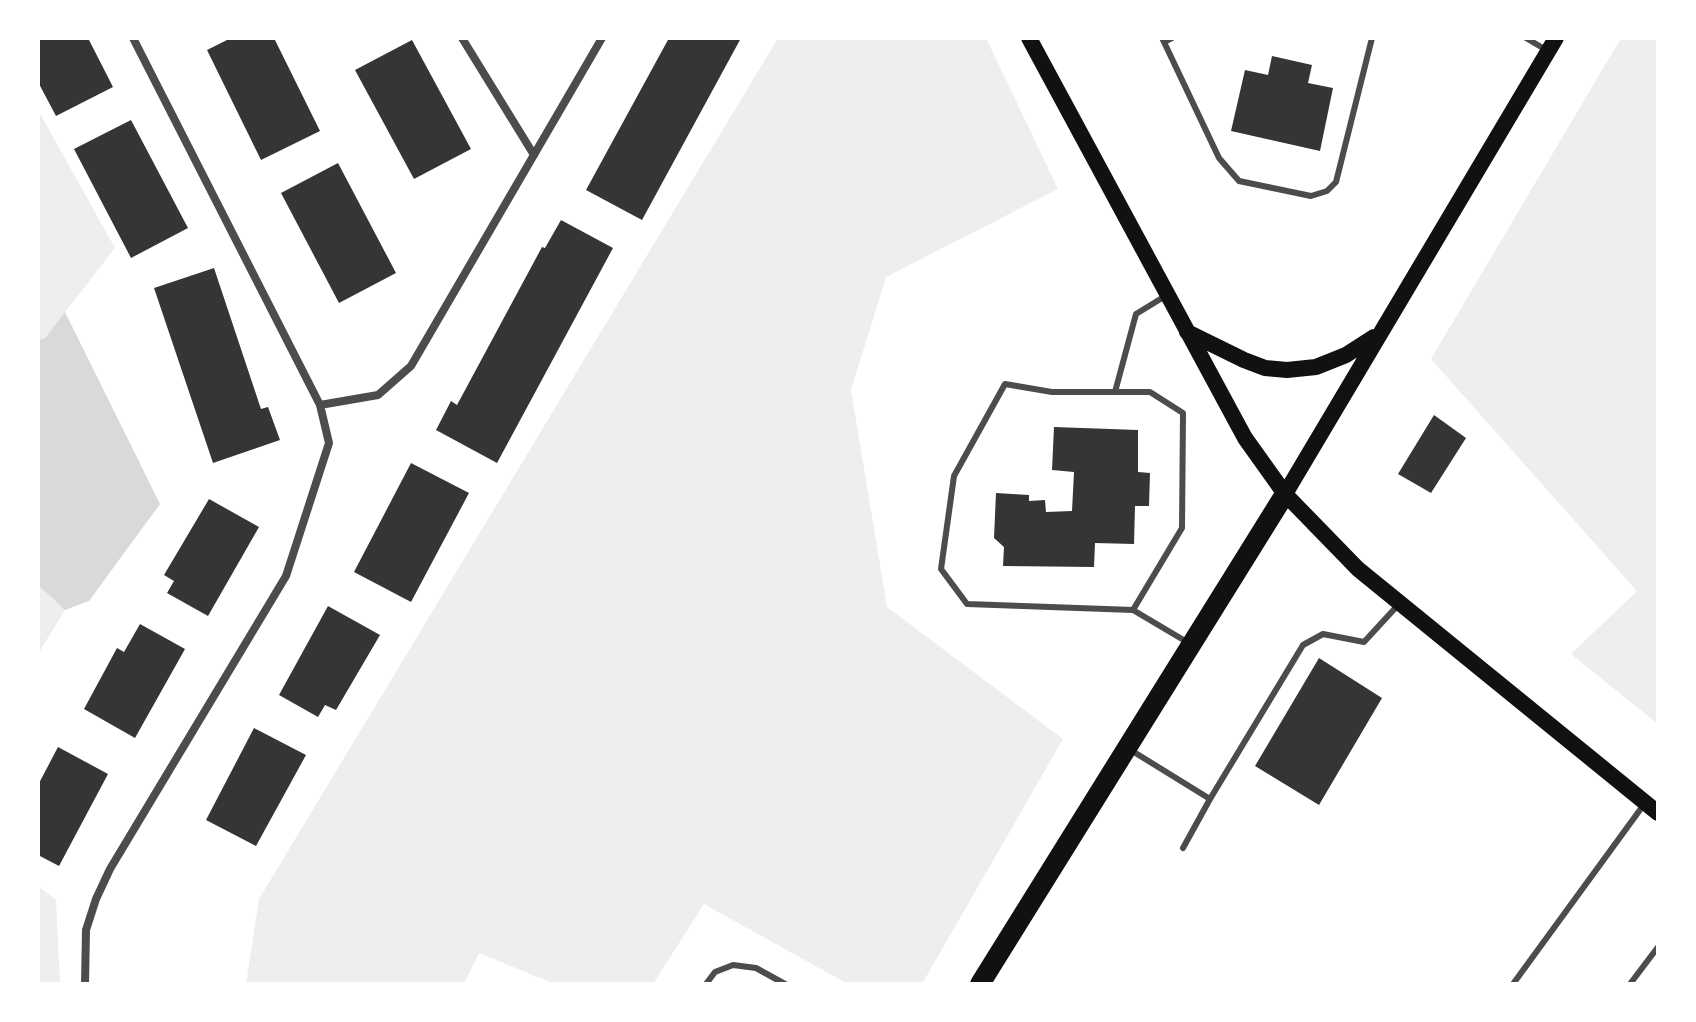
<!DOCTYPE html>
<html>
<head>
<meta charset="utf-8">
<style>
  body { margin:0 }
  #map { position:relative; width:1696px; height:1022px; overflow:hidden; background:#fff; font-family:Bitter,serif }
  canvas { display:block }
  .frame { position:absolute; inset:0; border:40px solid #fff; pointer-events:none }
</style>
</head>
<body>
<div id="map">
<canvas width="1696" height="1022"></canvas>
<div class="frame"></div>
</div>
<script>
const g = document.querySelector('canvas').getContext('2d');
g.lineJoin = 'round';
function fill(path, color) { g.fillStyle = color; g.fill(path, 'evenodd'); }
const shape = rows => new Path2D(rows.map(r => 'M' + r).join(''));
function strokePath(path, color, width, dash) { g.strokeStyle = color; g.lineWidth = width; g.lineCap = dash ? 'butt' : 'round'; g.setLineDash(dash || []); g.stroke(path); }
const green = shape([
  [778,38,986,38,1058,189,886,277,851,390,887,607,1063,739,922,984,848,984,704,904,653,984,555,984,479,953,464,984,246,984,259,899],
  [1621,38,1658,38,1658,724,1571,654,1637,591,1431,359],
  [38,110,115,248,45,338,38,340],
  [38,585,65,610,38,654],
  [38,886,56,900,60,984,38,984]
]);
const water = shape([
  [65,312,160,504,89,601,65,610,38,585,38,340,45,338]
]);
const building = shape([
  [38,38,88,38,113,87,56,116,38,82],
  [231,38,274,38,320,131,261,160,207,50],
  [669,38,741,38,642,220,586,190],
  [412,40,471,149,414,179,355,70],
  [1272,56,1312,65,1308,83,1333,88,1320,151,1231,131,1245,70,1268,75],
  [131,120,188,228,131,258,74,149],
  [338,163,396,273,339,303,281,193],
  [561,220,613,248,497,463,436,430,451,401,457,405,542,247,545,248],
  [214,268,261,409,268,407,280,440,213,463,154,288],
  [1434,415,1466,438,1431,493,1398,474],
  [1054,427,1138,430,1138,472,1150,473,1149,506,1135,506,1134,544,1095,543,1094,567,1003,566,1004,547,994,538,996,493,1029,495,1029,501,1045,500,1046,512,1072,511,1074,472,1052,470],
  [411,463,469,493,411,602,354,572],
  [209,499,259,527,208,616,167,593,174,581,164,575],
  [328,606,380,635,336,710,325,705,318,717,279,695],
  [140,624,185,649,135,738,84,709,117,648,124,652],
  [1319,658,1382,698,1319,805,1255,766],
  [254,728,306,755,256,846,206,820],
  [58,747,108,774,59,866,38,855,38,785]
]);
const service = shape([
  [1162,38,1164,42,1172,38],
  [1526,38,1548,51],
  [1164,42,1219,158,1239,181,1311,196,1327,191,1336,182,1372,38],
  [1115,392,1136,314,1167,295],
  [1133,610,1182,528,1183,413,1150,392,1052,392,1005,384,954,476,941,569,967,604,1133,610,1187,642],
  [1129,749,1210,799,1303,645,1323,634,1364,642,1399,604],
  [1183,848,1210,799],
  [706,984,715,972,733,965,756,968,785,984],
  [1513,984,1645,803],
  [1630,984,1658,947]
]);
const minor = shape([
  [462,38,534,155],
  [320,405,378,395,411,366,602,38],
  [85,984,86,930,96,899,110,869,286,576,329,443,320,405,133,38]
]);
const secondary = shape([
  [1029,38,1245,438,1285,494,1358,569,1658,813],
  [1187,332,1244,360,1265,368,1287,370,1316,367,1346,355,1374,337],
  [1285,494,1556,38]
]);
const primary = shape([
  [980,984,1285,494]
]);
fill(green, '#eee');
fill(water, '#d9d9d9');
fill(building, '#353535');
strokePath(service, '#4c4c4c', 6);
strokePath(minor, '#4c4c4c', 8);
strokePath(secondary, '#111', 16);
strokePath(primary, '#111', 20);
</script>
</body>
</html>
